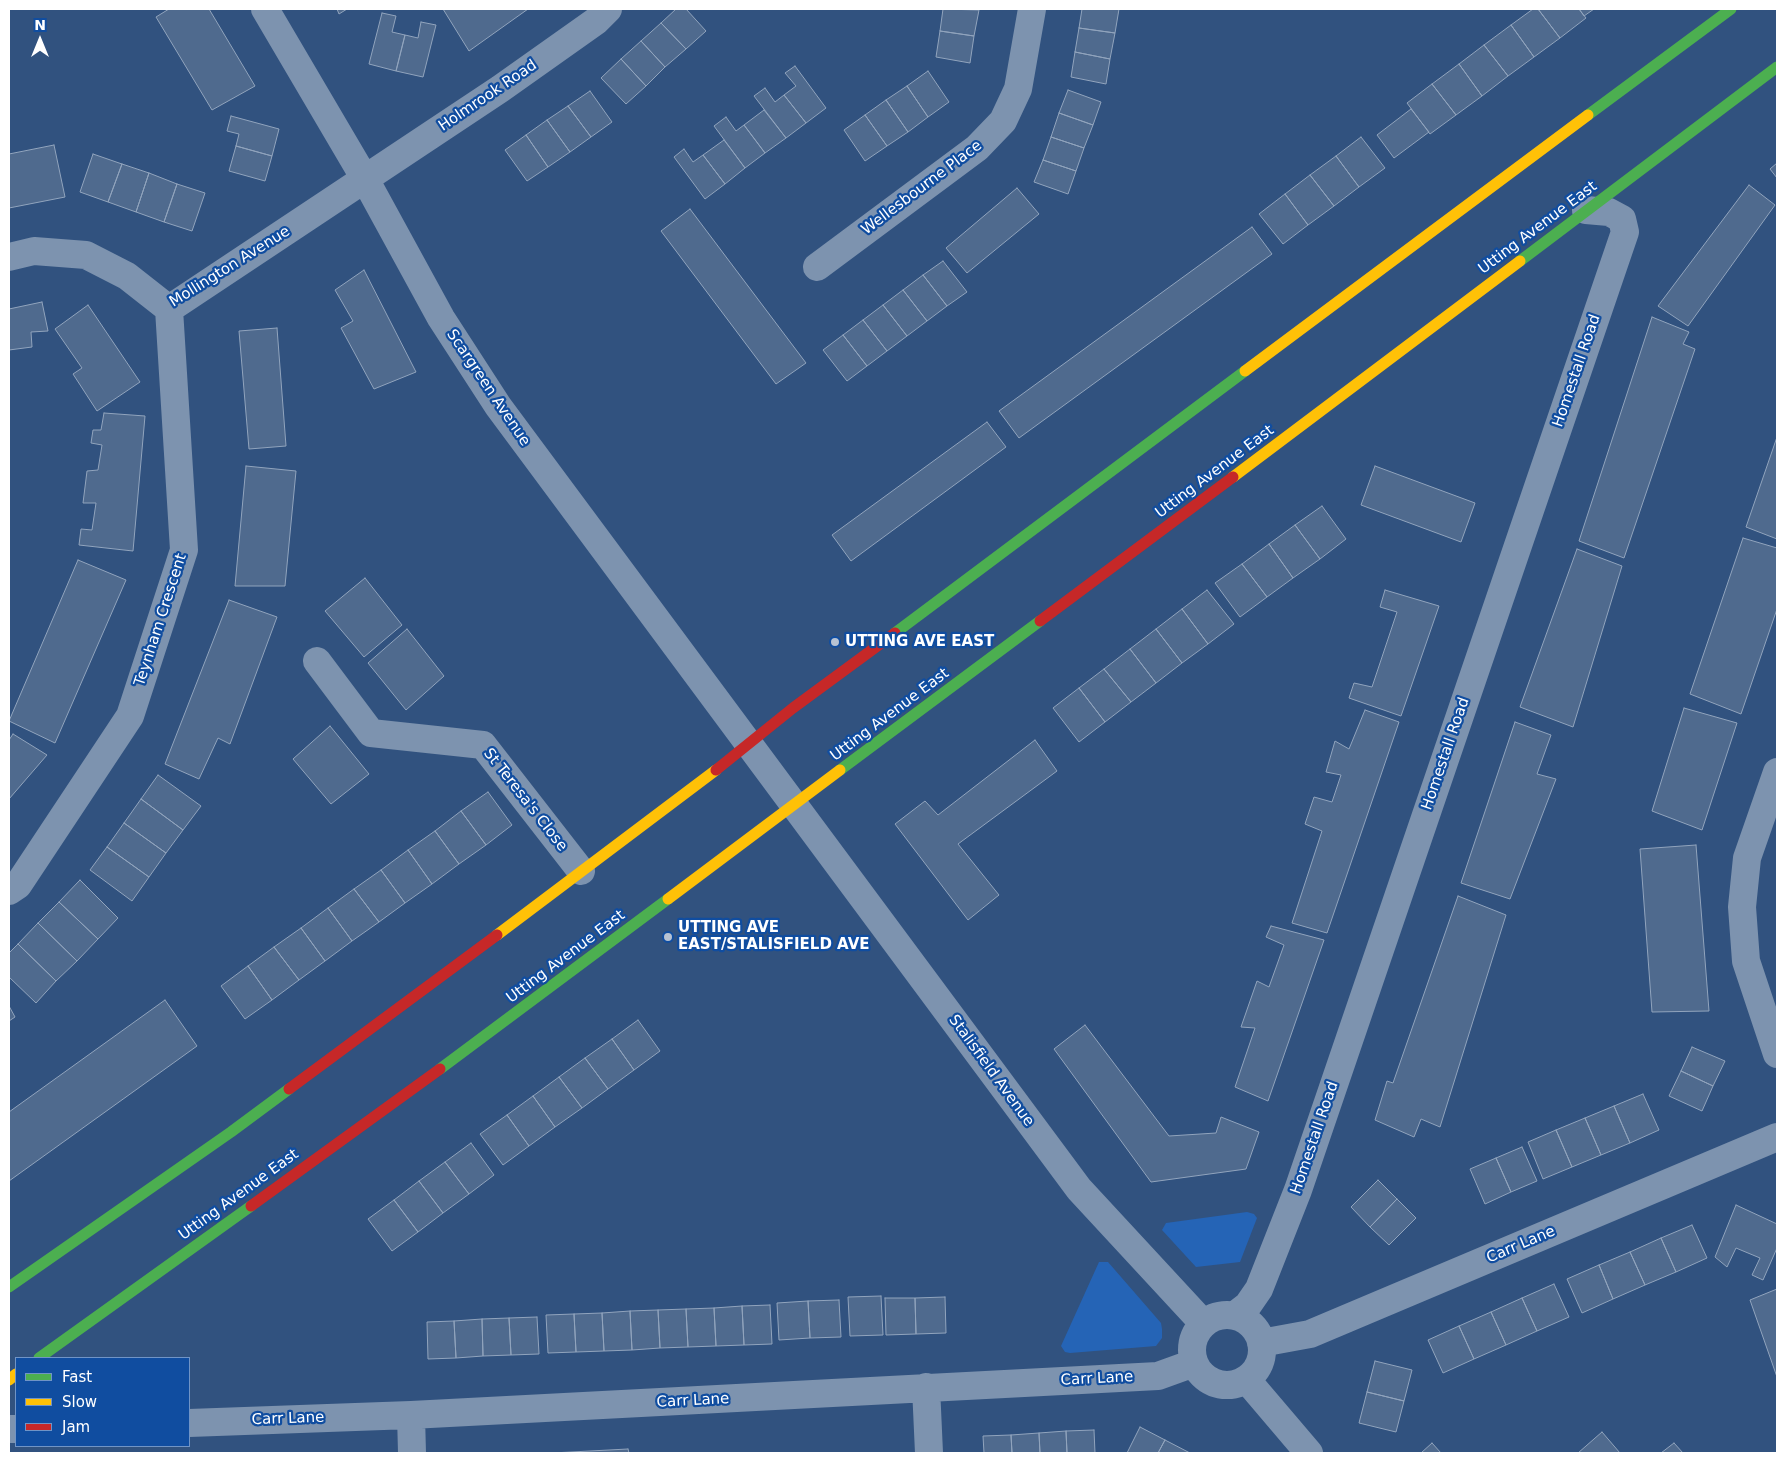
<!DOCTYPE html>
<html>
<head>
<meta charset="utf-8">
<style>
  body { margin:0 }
  #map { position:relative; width:1786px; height:1462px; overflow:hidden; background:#31527f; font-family:"DejaVu Sans",sans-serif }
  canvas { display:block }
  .frame { position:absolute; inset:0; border:10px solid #fff; pointer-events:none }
  .legend { position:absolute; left:15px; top:1357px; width:175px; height:90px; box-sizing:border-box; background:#104da0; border:1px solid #7094c6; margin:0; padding:6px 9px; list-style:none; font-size:15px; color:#fff }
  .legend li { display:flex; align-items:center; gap:10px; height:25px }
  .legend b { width:25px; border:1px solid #7094c6 }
  .north { position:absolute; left:15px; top:15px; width:50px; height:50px; -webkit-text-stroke:4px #104da0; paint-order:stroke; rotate:0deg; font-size:14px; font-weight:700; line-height:20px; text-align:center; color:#fff }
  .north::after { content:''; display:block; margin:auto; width:18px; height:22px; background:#fff; clip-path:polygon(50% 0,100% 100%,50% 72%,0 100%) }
</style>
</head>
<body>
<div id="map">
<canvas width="1786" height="1462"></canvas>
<div class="frame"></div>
<ul class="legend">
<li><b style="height:6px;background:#4caf50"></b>Fast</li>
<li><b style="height:6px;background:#ffc107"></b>Slow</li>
<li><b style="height:6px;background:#c62828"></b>Jam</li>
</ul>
<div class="north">N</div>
</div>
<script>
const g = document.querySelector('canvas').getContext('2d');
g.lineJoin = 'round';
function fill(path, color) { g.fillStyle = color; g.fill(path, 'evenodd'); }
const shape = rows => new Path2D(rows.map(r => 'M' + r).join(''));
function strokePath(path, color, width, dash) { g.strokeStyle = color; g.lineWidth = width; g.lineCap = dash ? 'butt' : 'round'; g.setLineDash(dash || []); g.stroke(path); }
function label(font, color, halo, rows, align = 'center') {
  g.font = font + ' "DejaVu Sans",sans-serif'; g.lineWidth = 4.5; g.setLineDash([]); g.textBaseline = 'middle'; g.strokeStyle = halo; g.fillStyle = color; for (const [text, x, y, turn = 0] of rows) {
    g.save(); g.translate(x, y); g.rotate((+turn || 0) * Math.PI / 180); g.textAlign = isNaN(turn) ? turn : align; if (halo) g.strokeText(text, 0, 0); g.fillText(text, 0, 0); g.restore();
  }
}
const green = shape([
  [1247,1212,1254,1214,1257,1218,1240,1262,1196,1267,1162,1230,1166,1223],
  [1099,1262,1108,1262,1161,1323,1162,1329,1162,1338,1156,1346,1070,1353,1065,1352,1061,1346]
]);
const building = shape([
  [169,9,209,9,255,86,212,110,156,17,169,9],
  [337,9,347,9,339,14,337,9],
  [443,9,528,9,469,51,443,9],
  [676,9,686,9,706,31,686,49,661,23,676,9],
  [943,9,979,10,974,36,940,31,943,9],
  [1082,9,1119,9,1115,33,1079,28,1082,9],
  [1533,9,1538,9,1560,38,1534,57,1511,25,1533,9],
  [1538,9,1579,9,1586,18,1560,38,1538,9],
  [1579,9,1594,9,1584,16,1579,9],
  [382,13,396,16,392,32,405,35,396,71,369,64,382,13],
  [421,22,436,25,423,77,396,71,405,35,418,38,421,22],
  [661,23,686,49,665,67,641,41,661,23],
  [1511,25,1534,57,1508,76,1484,45,1511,25],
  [1079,28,1115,33,1110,59,1075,52,1079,28],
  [940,31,974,36,970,63,936,57,940,31],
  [641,41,665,67,646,86,621,59,641,41],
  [1484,45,1508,76,1482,96,1459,64,1484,45],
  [1075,52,1110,59,1106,84,1071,77,1075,52],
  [621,59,646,86,626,104,601,78,621,59],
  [1459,64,1482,96,1456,115,1432,84,1459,64],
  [795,66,826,108,806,123,784,95,796,86,785,73,795,66],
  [928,71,949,102,928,117,907,86,928,71],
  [1432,84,1456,115,1430,134,1407,103,1432,84],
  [907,86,928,117,908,132,886,100,907,86],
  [765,88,775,102,784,95,806,123,786,138,754,96,765,88],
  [1068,90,1101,102,1093,125,1059,113,1068,90],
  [590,91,612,122,591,137,568,106,590,91],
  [886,100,908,132,887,146,865,115,886,100],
  [568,106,591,137,570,152,547,120,568,106],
  [1411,109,1429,132,1394,158,1377,135,1411,109],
  [764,110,786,138,765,153,744,125,764,110],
  [1059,113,1093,125,1084,148,1051,137,1059,113],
  [865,115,887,146,865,161,844,130,865,115],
  [231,116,279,129,272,156,236,146,239,134,227,131,231,116],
  [726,117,736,131,744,125,765,153,745,168,714,126,726,117],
  [547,120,570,152,548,167,526,135,547,120],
  [526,135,548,167,527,181,505,150,526,135],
  [1051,137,1084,148,1076,171,1043,160,1051,137],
  [1361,137,1385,168,1359,187,1336,156,1361,137],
  [724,140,745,168,725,184,703,155,724,140],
  [54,145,65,197,9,208,9,154,54,145],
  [236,146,272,156,265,181,229,171,236,146],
  [684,149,693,162,703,155,725,184,705,199,674,157,684,149],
  [93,154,122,164,108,202,80,192,93,154],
  [1336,156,1359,187,1334,206,1310,175,1336,156],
  [1043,160,1076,171,1068,194,1034,182,1043,160],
  [1777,163,1777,178,1770,169,1777,163],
  [122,164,149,173,136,212,108,202,122,164],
  [149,173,177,184,164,222,136,212,149,173],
  [1310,175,1334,206,1308,225,1285,194,1310,175],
  [177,184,205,193,192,231,164,222,177,184],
  [1749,185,1775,205,1688,326,1658,306,1749,185],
  [1017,188,1039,214,967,273,946,248,1017,188],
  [1285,194,1308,225,1283,244,1259,214,1285,194],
  [690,209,806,363,776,384,661,231,690,209],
  [1252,227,1272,254,1019,438,999,411,1252,227],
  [943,261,967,292,947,306,923,275,943,261],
  [364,270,416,372,374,389,341,328,353,321,335,290,364,270],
  [923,275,947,306,927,321,903,290,923,275],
  [903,290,927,321,907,336,883,305,903,290],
  [42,302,48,331,31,332,32,347,9,350,9,309,42,302],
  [88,305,140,382,97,411,73,374,82,368,55,329,88,305],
  [883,305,907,336,887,351,863,320,883,305],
  [1652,317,1689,332,1683,344,1695,349,1624,558,1579,541,1652,317],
  [863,320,887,351,867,366,843,335,863,320],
  [277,328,286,446,249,449,239,331,277,328],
  [843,335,867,366,847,381,823,350,843,335],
  [104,413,145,416,133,551,79,545,81,529,92,530,96,503,83,503,87,471,98,470,102,445,91,443,93,430,101,430,104,413],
  [987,422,1006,447,851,561,832,535,987,422],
  [1777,437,1777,539,1746,527,1777,437],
  [246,466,296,471,285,586,235,586,246,466],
  [1375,466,1475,503,1461,542,1361,505,1375,466],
  [1322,506,1346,539,1320,559,1295,525,1322,506],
  [1295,525,1320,559,1293,578,1269,544,1295,525],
  [1743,538,1777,548,1777,609,1741,714,1690,694,1743,538],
  [1269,544,1293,578,1267,597,1242,564,1269,544],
  [1577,549,1622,566,1573,727,1520,707,1577,549],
  [78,560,126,580,55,743,9,721,78,560],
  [1242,564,1267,597,1240,617,1215,583,1242,564],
  [365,578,402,625,364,657,325,611,365,578],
  [1207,590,1234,624,1208,644,1182,609,1207,590],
  [1385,590,1439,606,1401,716,1349,698,1354,683,1372,687,1397,612,1380,607,1385,590],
  [229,600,277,617,230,744,218,738,199,779,165,764,229,600],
  [1182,609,1208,644,1182,663,1156,629,1182,609],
  [407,629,444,676,406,710,368,663,407,629],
  [1156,629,1182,663,1156,683,1130,649,1156,629],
  [1130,649,1156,683,1131,702,1104,669,1130,649],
  [1104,669,1131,702,1105,722,1079,688,1104,669],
  [1079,688,1105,722,1079,742,1053,708,1079,688],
  [1684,708,1737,723,1702,830,1652,811,1684,708],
  [1365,710,1399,722,1327,933,1292,923,1322,831,1305,824,1314,797,1332,802,1341,775,1326,772,1335,741,1349,749,1365,710],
  [1515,722,1551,735,1537,774,1556,779,1510,899,1461,883,1515,722],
  [330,726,369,774,331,804,293,759,330,726],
  [13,734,47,755,9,799,9,740,13,734],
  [1035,740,1057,771,958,844,999,895,968,920,895,824,925,801,938,815,1035,740],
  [158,775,201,806,183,830,141,799,158,775],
  [488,792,512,825,486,845,461,811,488,792],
  [141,799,183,830,166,853,124,823,141,799],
  [461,811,486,845,459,864,435,831,461,811],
  [124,823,166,853,149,877,107,847,124,823],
  [435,831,459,864,432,884,408,850,435,831],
  [1696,845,1709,1011,1652,1012,1640,849,1696,845],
  [107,847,149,877,132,901,90,870,107,847],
  [408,850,432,884,405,903,381,870,408,850],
  [381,870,405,903,379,922,354,889,381,870],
  [80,880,118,918,98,939,59,902,80,880],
  [354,889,379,922,352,941,328,908,354,889],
  [1458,896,1506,915,1440,1127,1421,1119,1414,1137,1375,1120,1387,1081,1393,1083,1458,896],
  [59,902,98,939,77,961,38,923,59,902],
  [328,908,352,941,325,961,301,928,328,908],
  [38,923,77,961,56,981,18,944,38,923],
  [1271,926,1324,940,1268,1101,1235,1087,1255,1028,1241,1027,1257,981,1269,987,1284,945,1266,937,1271,926],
  [301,928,325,961,299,980,274,947,301,928],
  [18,944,56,981,36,1003,9,977,9,953,18,944],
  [274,947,299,980,272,1000,248,966,274,947],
  [248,966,272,1000,245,1019,221,986,248,966],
  [165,1000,197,1046,9,1181,9,1112,165,1000],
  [9,1006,15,1017,9,1021,9,1006],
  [638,1020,660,1051,634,1070,612,1039,638,1020],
  [1085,1025,1169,1136,1216,1133,1221,1117,1259,1132,1246,1169,1151,1182,1054,1049,1085,1025],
  [612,1039,634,1070,608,1089,585,1058,612,1039],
  [1692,1047,1725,1061,1713,1086,1681,1071,1692,1047],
  [585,1058,608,1089,582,1108,559,1077,585,1058],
  [1681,1071,1713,1086,1702,1111,1669,1096,1681,1071],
  [559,1077,582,1108,555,1127,533,1096,559,1077],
  [1643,1094,1659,1130,1630,1143,1614,1106,1643,1094],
  [533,1096,555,1127,529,1146,507,1115,533,1096],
  [1614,1106,1630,1143,1601,1155,1585,1118,1614,1106],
  [507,1115,529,1146,503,1165,480,1134,507,1115],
  [1585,1118,1601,1155,1572,1167,1556,1130,1585,1118],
  [1556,1130,1572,1167,1543,1179,1528,1142,1556,1130],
  [471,1143,494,1175,469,1194,445,1162,471,1143],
  [1522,1147,1537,1181,1511,1192,1496,1158,1522,1147],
  [1496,1158,1511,1192,1485,1204,1470,1169,1496,1158],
  [445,1162,469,1194,443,1213,419,1181,445,1162],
  [1378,1180,1397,1199,1370,1227,1351,1207,1378,1180],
  [419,1181,443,1213,418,1232,394,1200,419,1181],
  [1397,1199,1416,1218,1389,1245,1370,1227,1397,1199],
  [394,1200,418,1232,392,1251,368,1219,394,1200],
  [1736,1205,1777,1224,1777,1248,1763,1280,1752,1275,1760,1258,1736,1248,1727,1267,1715,1257,1736,1205],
  [1692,1225,1707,1258,1676,1272,1661,1238,1692,1225],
  [1661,1238,1676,1272,1645,1285,1630,1252,1661,1238],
  [1630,1252,1645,1285,1613,1299,1599,1265,1630,1252],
  [1599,1265,1613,1299,1582,1313,1567,1279,1599,1265],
  [1554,1284,1569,1317,1537,1331,1522,1298,1554,1284],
  [1777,1289,1777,1377,1750,1300,1777,1289],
  [881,1296,883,1335,850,1336,848,1297,881,1296],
  [945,1297,946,1333,916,1334,915,1298,945,1297],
  [885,1298,915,1298,916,1334,886,1335,885,1298],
  [1522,1298,1537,1331,1506,1345,1491,1312,1522,1298],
  [839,1300,841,1337,810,1338,808,1301,839,1300],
  [808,1301,810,1338,779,1340,777,1303,808,1301],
  [770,1305,772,1344,744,1345,742,1306,770,1305],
  [742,1306,744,1345,716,1346,714,1308,742,1306],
  [714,1308,716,1346,688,1347,686,1309,714,1308],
  [686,1309,688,1347,660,1348,658,1310,686,1309],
  [658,1310,660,1348,632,1350,630,1311,658,1310],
  [630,1311,632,1350,604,1351,602,1313,630,1311],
  [1491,1312,1506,1345,1474,1359,1459,1326,1491,1312],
  [602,1313,604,1351,576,1352,574,1314,602,1313],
  [574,1314,576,1352,548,1353,546,1315,574,1314],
  [537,1317,539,1354,511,1355,509,1318,537,1317],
  [509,1318,511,1355,483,1356,482,1319,509,1318],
  [482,1319,483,1356,456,1358,454,1321,482,1319],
  [454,1321,456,1358,428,1359,427,1322,454,1321],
  [1459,1326,1474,1359,1443,1373,1428,1340,1459,1326],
  [1375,1361,1412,1370,1404,1401,1367,1392,1375,1361],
  [1367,1392,1404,1401,1396,1432,1359,1423,1367,1392],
  [1140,1427,1165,1440,1158,1453,1127,1453,1140,1427],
  [1094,1430,1095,1453,1067,1453,1066,1431,1094,1430],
  [1066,1431,1067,1453,1040,1453,1039,1433,1066,1431],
  [1602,1432,1620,1453,1578,1453,1602,1432],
  [1039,1433,1040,1453,1012,1453,1011,1435,1039,1433],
  [1011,1435,1012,1453,984,1453,983,1436,1011,1435],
  [1165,1440,1190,1453,1158,1453,1165,1440],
  [1432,1443,1441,1453,1421,1453,1432,1443],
  [1674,1443,1683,1453,1661,1453,1674,1443],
  [628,1449,629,1453,552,1453,628,1449]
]);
const street = shape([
  [265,9,365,179,441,318,498,406,1079,1189,1203,1323],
  [9,257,34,251,86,255,127,276,169,309],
  [817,267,977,148,1003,121,1018,89,1032,9],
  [169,309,500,89,596,21,608,9],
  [317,661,371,733,483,745,581,871],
  [1777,772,1747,858,1742,907,1746,961,1777,1054],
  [9,891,18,885,130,716,184,550,169,309],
  '1192 1350a35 35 0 1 1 70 0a35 35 0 1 1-70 0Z',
  [1235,1315,1248,1305,1259,1289,1298,1190,1625,232,1622,219,1609,212,1586,210],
  [1261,1343,1310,1334,1777,1137],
  [1246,1379,1309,1453],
  [926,1387,929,1453],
  [411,1415,412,1453],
  [189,1423,411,1415,1158,1376,1194,1363],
  [9,1429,16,1429]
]);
const fast = shape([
  [1588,115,1731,9],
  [1520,261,1777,67],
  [895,633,1245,371],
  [840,770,1040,621],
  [440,1069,668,899],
  [9,1287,231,1132,289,1089],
  [39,1358,251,1206]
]);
const slow = shape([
  [1245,371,1588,115],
  [1233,477,1520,261],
  [668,899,840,770],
  [497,935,716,770],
  [9,1380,16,1374]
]);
const jam = shape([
  [1040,621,1233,477],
  [716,770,793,708,895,633],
  [289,1089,497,935],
  [251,1206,440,1069]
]);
const markers = [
  [835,642,5,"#b7c2d2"],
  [668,937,5,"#b7c2d2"]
];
const streetNames = [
  ["Holmrook Road",488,96,-34],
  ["Wellesbourne Place",922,188,-37],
  ["Utting Avenue East",1538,228,-37],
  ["Mollington Avenue",230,267,-32],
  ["Homestall Road",1577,371,-71],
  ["Scargreen Avenue",488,388,56],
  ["Utting Avenue East",1215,472,-37],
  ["Teynham Crescent",161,620,-72],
  ["Utting Avenue East",890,715,-37],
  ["Homestall Road",1446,754,-71],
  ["St Teresa's Close",525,800,52],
  ["Utting Avenue East",566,957,-37],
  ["Stalisfield Avenue",991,1071,54],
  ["Homestall Road",1315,1138,-71],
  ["Utting Avenue East",239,1195,-36],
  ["Carr Lane",1521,1245,-23],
  ["Carr Lane",1097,1379,-3],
  ["Carr Lane",693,1401,-3],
  ["Carr Lane",288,1419,-2]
];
const poiNames = [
  ["UTTING AVE EAST",845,642],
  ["UTTING AVE",678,928],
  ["EAST/STALISFIELD AVE",678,945]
];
fill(green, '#2564b6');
fill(building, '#4f6a8e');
strokePath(building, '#91a4bd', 1);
strokePath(street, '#7d93af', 28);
strokePath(fast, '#4caf50', 11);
strokePath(slow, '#ffc107', 11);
strokePath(jam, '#c62828', 11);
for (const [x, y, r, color] of markers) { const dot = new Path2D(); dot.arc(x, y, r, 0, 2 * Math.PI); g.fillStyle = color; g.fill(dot); strokePath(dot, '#104da0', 2); }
label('15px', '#fff', '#104da0', streetNames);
label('bold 15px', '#fff', '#104da0', poiNames, 'left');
</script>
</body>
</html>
